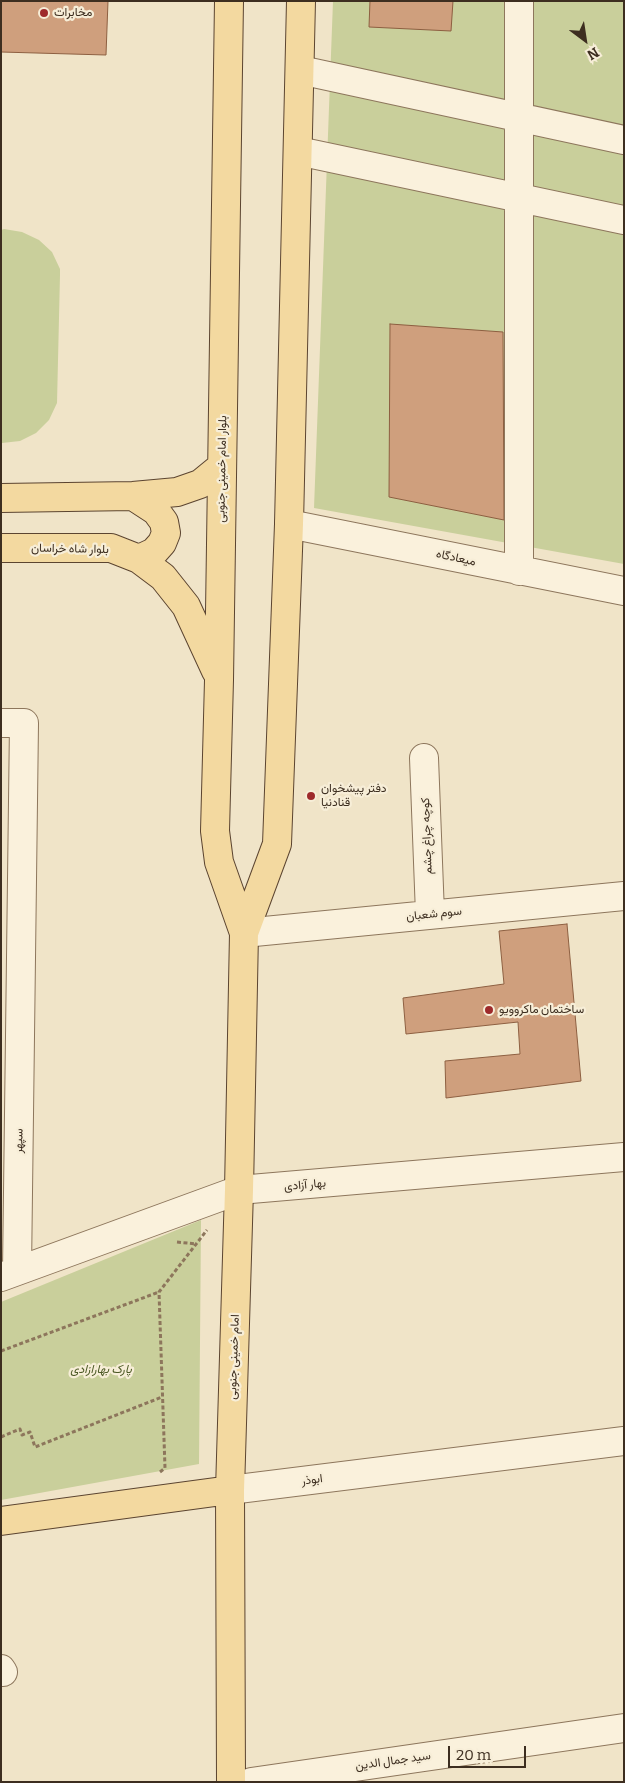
<!DOCTYPE html>
<html>
<head>
<meta charset="utf-8">
<style>
  body { margin:0 }
  #map { position:relative; width:625px; height:1783px; overflow:hidden; background:#f0e4c8; font-family:Bitter,serif }
  canvas { display:block }
  .frame { position:absolute; inset:0; border:2px solid #3d2e20; pointer-events:none }
  .north { position:absolute; left:560px; top:15px; width:50px; height:50px; -webkit-text-stroke:4px #f7eed8; paint-order:stroke; rotate:149deg; font-size:14px; font-weight:700; line-height:20px; text-align:center; color:#3d2e20 }
  .north::after { content:''; display:block; margin:auto; width:18px; height:22px; background:#3d2e20; clip-path:polygon(50% 0,100% 100%,50% 72%,0 100%) }
  .scale { position:absolute; left:448px; top:1746px; width:78px; height:22px; box-sizing:border-box; border:2px solid #3d2e20; border-top:0; padding-left:6px; font-size:15px; line-height:18px; white-space:nowrap; color:#3d2e20; -webkit-text-stroke:4px #f7eed8; paint-order:stroke }
</style>
</head>
<body>
<div id="map">
<canvas width="625" height="1783"></canvas>
<div class="frame"></div>
<div class="north">N</div>
<div class="scale">20 m</div>
</div>
<script>
const g = document.querySelector('canvas').getContext('2d');
g.lineJoin = 'round';
function fill(path, color) { g.fillStyle = color; g.fill(path, 'evenodd'); }
const shape = rows => new Path2D(rows.map(r => 'M' + r).join(''));
function strokePath(path, color, width, dash) { g.strokeStyle = color; g.lineWidth = width; g.lineCap = dash ? 'butt' : 'round'; g.setLineDash(dash || []); g.stroke(path); }
function label(font, color, halo, rows, align = 'center') {
  g.font = font + ' Bitter,Vazirmatn,serif'; g.lineWidth = 4.5; g.setLineDash([]); g.textBaseline = 'middle'; g.strokeStyle = halo; g.fillStyle = color; for (const [text, x, y, turn = 0] of rows) {
    g.save(); g.translate(x, y); g.rotate((+turn || 0) * Math.PI / 180); g.textAlign = isNaN(turn) ? turn : align; if (halo) g.strokeText(text, 0, 0); g.fillText(text, 0, 0); g.restore();
  }
}
const green = shape([
  [333,1,624,1,624,564,314,508],
  [4,229,22,232,39,240,52,252,60,269,60,275,57,403,49,420,36,433,20,441,2,443,1,230],
  [201,1220,199,1464,1,1500,1,1302]
]);
const building = shape([
  [1,1,108,1,106,55,1,52,1,1],
  [370,1,453,1,451,31,369,27,370,1],
  [390,324,503,332,504,520,389,497,390,324],
  [567,924,581,1081,446,1098,445,1061,520,1054,518,1022,406,1034,403,998,504,984,499,931,567,924]
]);
const path = shape([
  [177,1242,196,1244],
  [1,1351,159,1292],
  [1,1437,20,1429,22,1435,30,1432,35,1447,162,1397],
  [160,1472,165,1468,159,1292,207,1230]
]);
const minor = shape([
  [519,1,519,571],
  [300,70,624,140],
  [298,151,624,220],
  [289,524,624,591],
  [1,723,24,723,17,1270],
  [424,758,430,914],
  [244,933,624,896],
  [1,1277,239,1190,624,1157],
  [230,1490,624,1441],
  [1,1669,3,1672],
  [251,1782,624,1728]
]);
const major = shape([
  [229,1,219,680,215,831,219,862,244,933],
  [133,496,156,511,164,522,166,533,162,543,154,552,139,559],
  [1,498,133,496,177,492,200,484,222,466],
  [1,548,111,548,139,559,163,577,186,606,216,671],
  [1,1521,230,1490],
  [231,1782,230,1490,239,1190,244,933,277,844,289,524,301,1]
]);
const markers = [
  [44,13,5,"#9e2a2b"],
  [311,796,5,"#9e2a2b"],
  [489,1010,5,"#9e2a2b"]
];
const poiNames = [
  ["مخابرات",54,13],
  ["دفتر پیشخوان",321,789],
  ["قنادنیا",321,803],
  ["ساختمان ماکروویو",499,1010]
];
const streetNames = [
  ["بلوار امام خمینی جنوبی",222,469,-89],
  ["بلوار شاه خراسان",70,549,1],
  ["میعادگاه",456,558,12],
  ["کوچه چراغ چشم",427,836,-92],
  ["سوم شعبان",434,914,-6],
  ["سپهر",19,1141,-89],
  ["بهار آزادی",305,1185,-5],
  ["امام خمینی جنوبی",234,1357,-88],
  ["ابوذر",312,1480,-7],
  ["سید جمال الدین",393,1761,-8]
];
const parkNames = [
  ["پارک بهارازادی",101,1370]
];
fill(green, '#c9cf9b');
fill(building, '#cf9f7d');
strokePath(building, '#8d5f41', 1);
strokePath(minor, '#8d765c', 30);
strokePath(major, '#5b4430', 30);
strokePath(path, '#8d765c', 3, [4, 2.5]);
strokePath(minor, '#faf1dc', 28);
strokePath(major, '#f3d9a0', 28);
for (const [x, y, r, color] of markers) { const dot = new Path2D(); dot.arc(x, y, r, 0, 2 * Math.PI); g.fillStyle = color; g.fill(dot); strokePath(dot, '#f7eed8', 2); }
label('12px', '#3d2e20', '#f7eed8', poiNames, 'left');
label('12px', '#3d2e20', '#f7eed8', streetNames);
label('italic 12px', '#4d5a26', '#f7eed8', parkNames);
</script>
</body>
</html>
